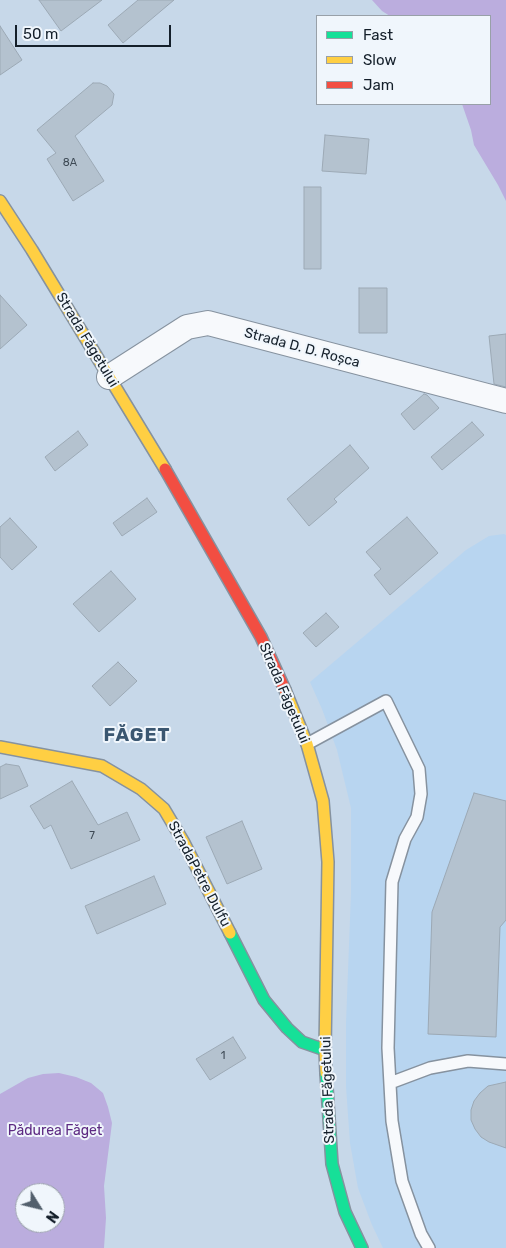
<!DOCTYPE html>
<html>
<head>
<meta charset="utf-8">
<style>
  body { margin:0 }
  #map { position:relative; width:506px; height:1248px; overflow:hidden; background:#c7d8e9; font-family:Rubik,sans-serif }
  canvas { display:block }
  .legend { position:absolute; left:316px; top:15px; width:175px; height:90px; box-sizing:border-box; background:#f0f6fc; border:1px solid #98a0a8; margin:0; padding:6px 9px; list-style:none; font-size:15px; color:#141f2a }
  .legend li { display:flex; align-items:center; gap:10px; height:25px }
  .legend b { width:25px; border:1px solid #98a0a8 }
  .north { position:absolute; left:15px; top:1183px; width:50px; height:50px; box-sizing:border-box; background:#f0f6fc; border:1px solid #98a0a8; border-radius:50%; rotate:126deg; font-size:14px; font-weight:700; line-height:20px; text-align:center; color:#141f2a }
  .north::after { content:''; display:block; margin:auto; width:18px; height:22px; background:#53606d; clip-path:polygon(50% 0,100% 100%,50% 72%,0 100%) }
  .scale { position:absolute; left:15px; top:25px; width:156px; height:22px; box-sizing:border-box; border:2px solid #141f2a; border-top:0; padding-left:6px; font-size:15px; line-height:18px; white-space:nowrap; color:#141f2a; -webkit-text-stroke:4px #f0f6fc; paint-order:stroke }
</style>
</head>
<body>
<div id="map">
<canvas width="506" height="1248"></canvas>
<ul class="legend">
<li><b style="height:6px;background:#16e098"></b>Fast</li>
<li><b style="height:6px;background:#ffcf43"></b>Slow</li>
<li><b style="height:6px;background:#f24e42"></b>Jam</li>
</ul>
<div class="north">N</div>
<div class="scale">50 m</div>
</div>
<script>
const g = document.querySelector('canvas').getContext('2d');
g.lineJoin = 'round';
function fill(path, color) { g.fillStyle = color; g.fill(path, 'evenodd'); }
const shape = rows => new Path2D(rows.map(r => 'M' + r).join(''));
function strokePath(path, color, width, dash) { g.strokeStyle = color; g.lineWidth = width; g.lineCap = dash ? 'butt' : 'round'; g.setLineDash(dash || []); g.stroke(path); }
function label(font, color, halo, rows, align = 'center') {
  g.font = font + ' Rubik,sans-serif'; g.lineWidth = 4; g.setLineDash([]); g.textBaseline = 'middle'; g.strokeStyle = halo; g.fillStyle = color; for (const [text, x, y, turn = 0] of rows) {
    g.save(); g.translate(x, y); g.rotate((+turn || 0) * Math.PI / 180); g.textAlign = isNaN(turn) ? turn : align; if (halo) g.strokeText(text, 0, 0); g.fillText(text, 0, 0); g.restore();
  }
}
const built = shape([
  [504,534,506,535,506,1248,383,1248,372,1225,358,1188,350,1143,346,1086,346,1023,351,893,351,808,337,750,322,709,310,682,466,550,489,536]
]);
const forest = shape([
  [372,0,506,0,506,201,498,185,474,145,471,130,462,104,490,104,490,16,390,16,382,11],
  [59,1073,76,1077,91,1083,103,1093,108,1107,112,1123,104,1186,106,1218,104,1248,0,1248,0,1094,28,1078,43,1074],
  [25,1193,55,1193,55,1223,25,1223]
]);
const building = shape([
  [39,0,102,0,61,31,39,0],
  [138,0,174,0,123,43,108,25,138,0],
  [0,26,22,60,0,75,0,26],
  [93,83,100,83,107,86,114,94,112,105,75,136,104,181,73,201,47,159,56,153,37,130,93,83],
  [325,135,369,139,366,174,322,171,325,135],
  [304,187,321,187,321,269,304,269,304,187],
  [359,288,387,288,387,333,359,333,359,288],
  [0,295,27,325,0,349,0,295],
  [506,334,506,387,494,384,489,336,506,334],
  [424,394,427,395,439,408,414,430,401,414,424,394],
  [472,422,484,435,442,470,431,457,472,422],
  [78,431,88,445,55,471,45,457,78,431],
  [350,445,369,468,334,499,337,502,309,526,287,499,350,445],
  [147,498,157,512,122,536,113,523,147,498],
  [407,517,438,553,390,595,374,575,381,569,366,552,407,517],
  [10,518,37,547,12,570,0,557,0,527,10,518],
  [111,571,136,599,99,632,73,604,111,571],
  [326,613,339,627,316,647,303,633,326,613],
  [118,662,137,681,110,706,92,686,118,662],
  [6,764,19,766,28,786,0,799,0,767,6,764],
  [72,781,98,825,127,812,140,840,71,869,51,825,44,829,30,806,72,781],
  [474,793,506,801,506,920,500,927,496,1037,428,1034,432,912,474,793],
  [242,821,262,869,227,884,206,837,242,821],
  [154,876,166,904,97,934,85,906,154,876],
  [233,1037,246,1058,210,1080,196,1059,233,1037],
  [506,1082,506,1148,489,1142,481,1137,475,1129,471,1120,471,1110,474,1101,480,1093,488,1086,506,1082]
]);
const lane = shape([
  [307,744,386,701,419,769,421,794,417,817,405,839,392,882,388,1048,392,1121,402,1181,421,1234,429,1248],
  [390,1083,430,1068,468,1061,506,1064]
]);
const street = shape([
  [109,377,187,327,208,323,506,401]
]);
const fast = shape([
  [230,933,264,1000,287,1028,302,1042,325,1050],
  [326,1073,332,1164,345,1212,362,1248]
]);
const slow = shape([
  [0,201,32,250,165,469],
  [285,690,307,744,323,801,328,862,325,1050,326,1073],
  [0,747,102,766,141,789,164,809,183,841,230,933]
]);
const jam = shape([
  [165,469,261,637,285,690]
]);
const numberNames = [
  ["8A",70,163],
  ["7",92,836],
  ["1",223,1056]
];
const streetNames = [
  ["Strada Făgetului",87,340,59],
  ["Strada D. D. Roșca",302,348,15],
  ["Strada Făgetului",284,693,67],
  ["StradaPetre Dulfu",199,874,62],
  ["Strada Făgetului",328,1090,-92]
];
const parkNames = [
  ["Pădurea Făget",55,1131]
];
const districtNames = [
  ["FĂGET",137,736]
];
fill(built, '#b8d5f0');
fill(forest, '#bbadde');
fill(building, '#b4c2cf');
strokePath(building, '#9ca9b5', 1);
strokePath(lane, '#86929f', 14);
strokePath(street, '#86929f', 26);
strokePath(fast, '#86929f', 14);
strokePath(slow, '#86929f', 14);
strokePath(jam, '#86929f', 14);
strokePath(lane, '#f7f9fc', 11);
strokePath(street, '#f7f9fc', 24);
strokePath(fast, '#16e098', 11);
strokePath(slow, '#ffcf43', 11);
strokePath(jam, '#f24e42', 11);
label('11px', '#3e4a55', null, numberNames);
label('14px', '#141f2a', '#f0f6fc', streetNames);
label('14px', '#5d2a82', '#f0f6fc', parkNames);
g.letterSpacing = '1px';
label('bold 19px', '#3b5771', '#f0f6fc', districtNames);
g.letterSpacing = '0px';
</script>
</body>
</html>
